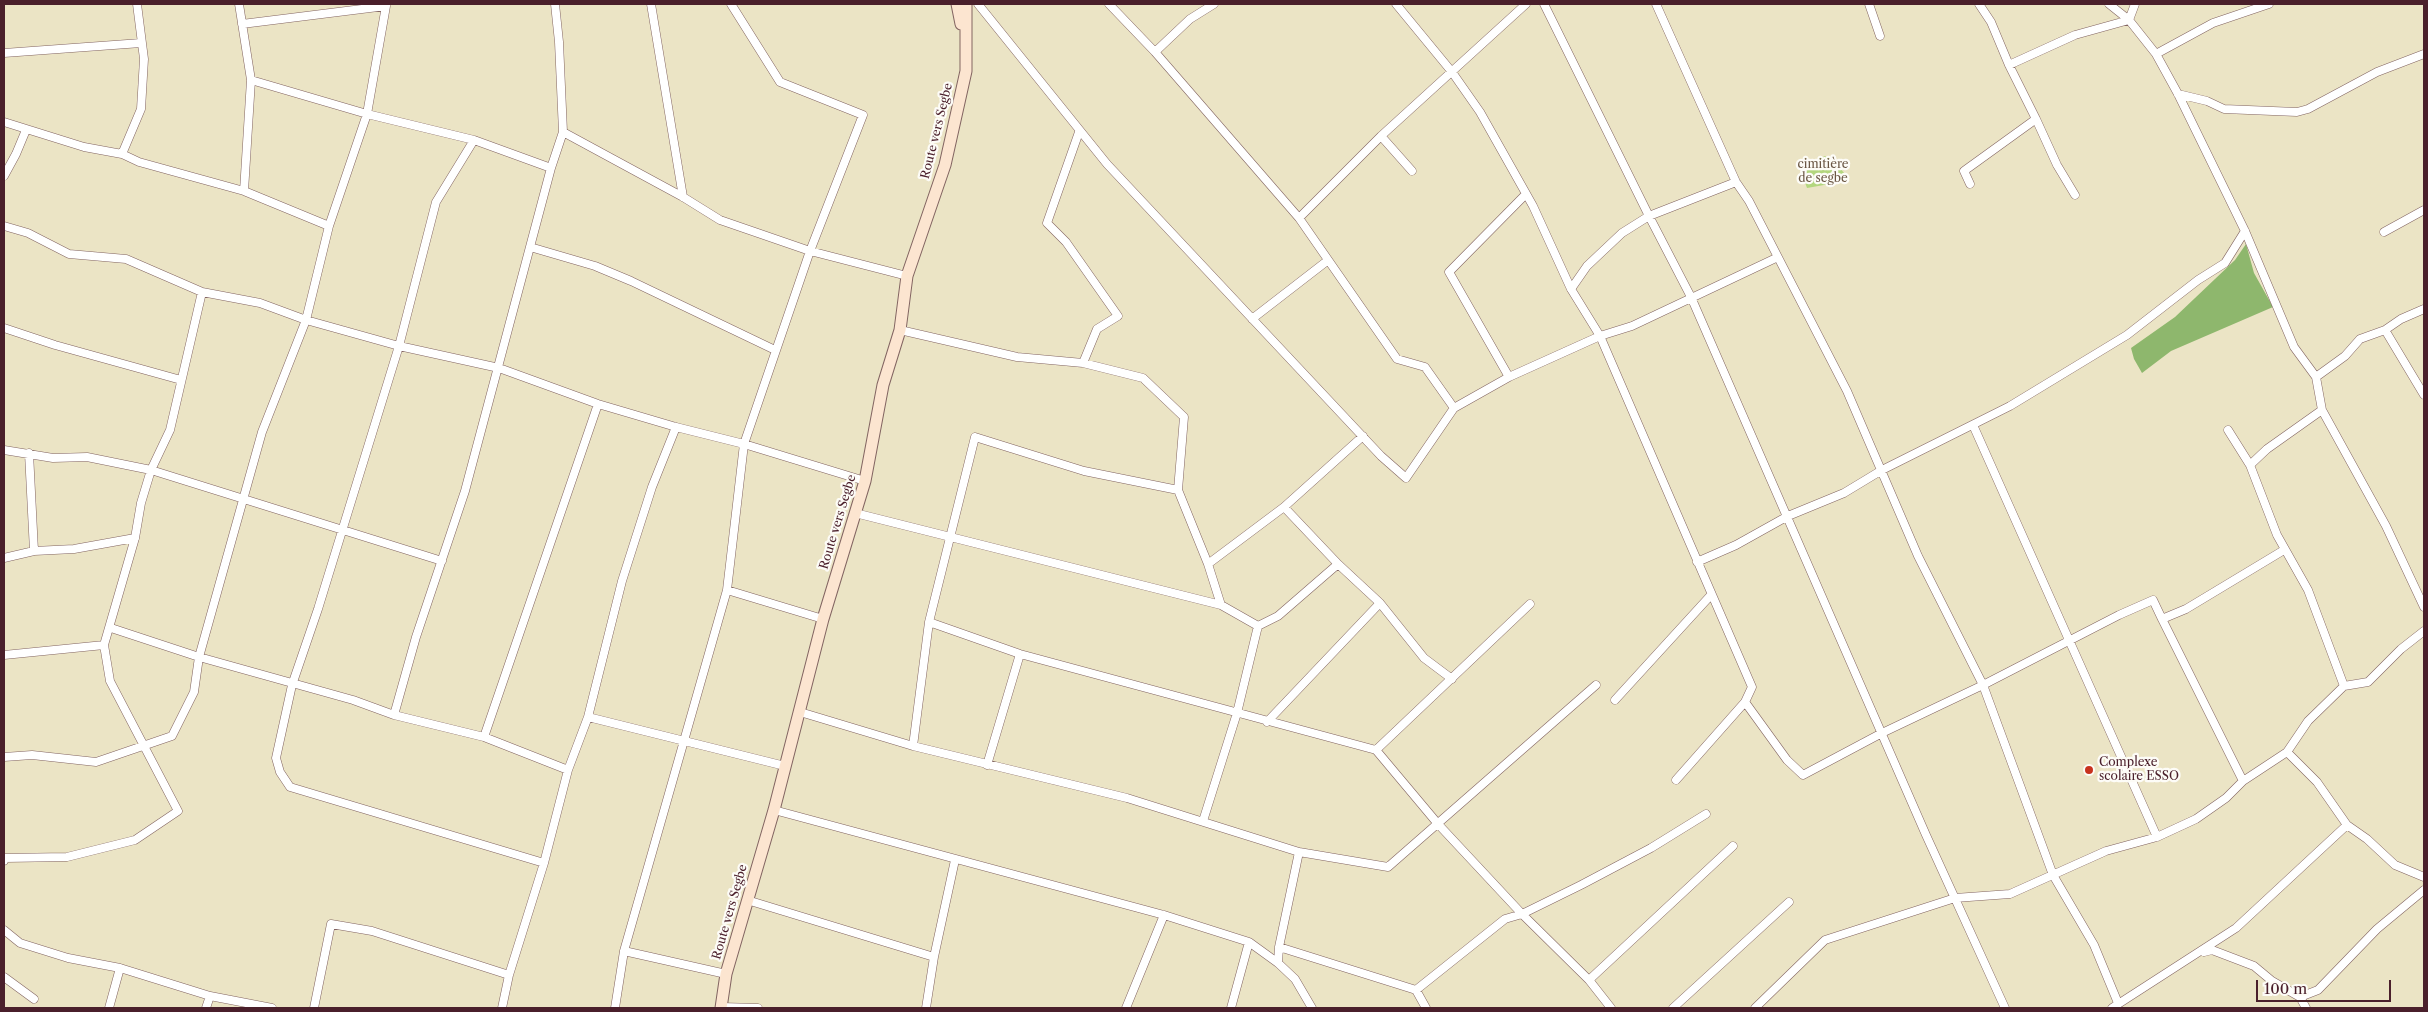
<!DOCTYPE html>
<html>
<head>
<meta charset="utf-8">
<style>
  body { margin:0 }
  #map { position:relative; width:2428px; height:1012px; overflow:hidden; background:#ebe4c5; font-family:"Libre Caslon Text",serif }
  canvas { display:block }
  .frame { position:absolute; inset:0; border:5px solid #4a1f2b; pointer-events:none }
  .scale { position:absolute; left:2256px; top:980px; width:135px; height:22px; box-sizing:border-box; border:2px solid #4a1f2b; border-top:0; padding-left:6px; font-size:15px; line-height:18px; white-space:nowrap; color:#4a1f2b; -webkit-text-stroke:4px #fdfcf7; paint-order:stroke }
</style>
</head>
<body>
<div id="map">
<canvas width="2428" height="1012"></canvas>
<div class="frame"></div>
<div class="scale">100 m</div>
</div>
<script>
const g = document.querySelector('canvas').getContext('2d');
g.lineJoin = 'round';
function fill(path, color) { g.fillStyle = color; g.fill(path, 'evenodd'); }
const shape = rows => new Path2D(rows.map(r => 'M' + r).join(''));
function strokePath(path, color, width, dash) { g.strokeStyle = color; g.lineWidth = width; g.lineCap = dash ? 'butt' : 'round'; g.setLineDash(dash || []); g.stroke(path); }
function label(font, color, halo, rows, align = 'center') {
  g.font = font + ' "Libre Caslon Text",serif'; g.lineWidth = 4.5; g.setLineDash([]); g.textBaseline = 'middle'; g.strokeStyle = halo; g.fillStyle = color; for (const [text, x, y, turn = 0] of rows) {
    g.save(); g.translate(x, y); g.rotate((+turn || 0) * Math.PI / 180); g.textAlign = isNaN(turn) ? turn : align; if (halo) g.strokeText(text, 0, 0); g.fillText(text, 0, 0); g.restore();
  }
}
const green = shape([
  [1825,156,1839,167,1845,174,1841,182,1807,188,1803,177,1811,163]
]);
const forest = shape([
  [2246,244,2254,273,2273,307,2171,351,2142,373,2134,359,2131,348,2175,317,2235,260]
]);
const street = shape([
  [239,4,251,80,244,191],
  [651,4,683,197],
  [978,4,1107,164,1381,456,1406,478,1454,408,1509,377,1600,336,1632,326,1776,258],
  [1109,4,1155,52,1299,218,1397,359,1425,367,1454,408],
  [1396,4,1452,72,1480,112,1533,206,1571,289,1600,336,1752,687,1745,702,1676,780],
  [1544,4,1649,216,1691,297,1926,835,2005,1008],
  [1656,4,1736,182,1749,201,1847,391,1918,556,1983,685,2053,875,2094,945,2118,1003],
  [1869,4,1880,36],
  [2109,4,2129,20,2156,54,2178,94,2245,231,2294,347,2316,377,2322,410,2386,526,2424,607],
  [2129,20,2135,4],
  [1155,52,1190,19,1214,4],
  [4,53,141,43],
  [2156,54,2213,23,2269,4],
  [2009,65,2075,35,2129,20],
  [251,80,367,114,474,140,551,168],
  [2178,94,2207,101,2224,109,2297,112,2308,109,2377,72,2424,54],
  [2036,119,2057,165,2075,195],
  [4,122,84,147,122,154,139,162,244,191,329,226],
  [563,132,683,197,720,220,810,251,907,276],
  [1079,132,1047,223,1066,242,1118,316,1097,329,1083,363,1143,378,1184,417,1178,490],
  [1381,136,1412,171],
  [474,140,436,202,399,346,318,609,292,685,276,758,280,772,290,787,544,863],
  [122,154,141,109,144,59,137,4],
  [4,176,16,154,26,130],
  [1970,184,1964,171,2036,119,2009,65,1991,22,1979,4],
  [1299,218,1381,136,1526,4],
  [4,226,28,233,69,254,126,259,202,292,260,303,306,320,399,346,499,368,598,404,676,427,744,444,865,481],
  [2384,232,2424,210],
  [530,247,595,266,631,281,775,350],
  [1571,289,1587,266,1622,233,1649,216,1736,182],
  [1252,319,1327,261],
  [4,328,55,345,181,380],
  [900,330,1017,357,1083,363],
  [2385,330,2401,319,2424,309],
  [1509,377,1449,272,1526,194],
  [2316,377,2345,356,2360,339,2385,330,2424,395],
  [1973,425,2157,837],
  [2228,430,2250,465,2267,449,2322,410],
  [4,450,53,458,87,457,151,470,442,561],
  [29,453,34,551,74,549,135,538],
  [1284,507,1338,564],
  [855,513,1221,605,1258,626],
  [4,558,34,551],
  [1697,562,1736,545,1788,516,1844,493,1882,470,2010,406,2127,335,2198,280,2225,263,2245,231],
  [1208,564,1284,507,1363,436],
  [727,590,823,619],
  [2162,619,2243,781],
  [929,622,1020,654,1376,750,1438,824,1522,914,1589,980,1611,1008],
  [111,628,199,657,353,700,394,715,484,737,568,770],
  [4,655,104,645],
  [2344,686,2368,682,2401,649,2424,631],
  [1615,700,1711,595],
  [1745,702,1787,760,1803,775,1882,733,1983,685,2119,615,2153,600,2162,619,2186,609,2284,550],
  [800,712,913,746,1127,798,1299,852,1388,867,1596,685],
  [394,715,416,637,465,491,551,168,563,132,559,42,555,4],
  [588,717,785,766],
  [1267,722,1380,603],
  [484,737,598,404],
  [913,746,929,622,975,437,1084,471,1178,490,1208,564,1221,605],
  [1376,750,1530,604],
  [2287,752,2317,782,2347,825,2367,839,2395,865,2424,877],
  [4,757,32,755,96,762,172,736,194,692,199,657,262,432,306,320,329,226,367,114,386,6,242,24],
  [987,765,1020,654],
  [774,810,1164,915,1249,942],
  [1203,821,1237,713,1258,626,1278,616,1338,564,1380,603,1424,658,1452,679],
  [1299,852,1279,947,1278,963,1295,979,1312,1008],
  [4,861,5,858,67,857,135,840,178,811,110,681,104,645,135,538,141,503,151,470,170,430,202,292],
  [747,900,934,957,926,1008],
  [4,930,20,943,68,958,120,968],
  [1279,947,1416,990,1505,919,1522,914,1581,885,1651,848,1706,814],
  [624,951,726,974],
  [2204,952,2212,950,2254,966,2272,981,2300,997,2318,990,2377,929,2424,890],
  [934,957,955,860],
  [4,977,34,999],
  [1589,980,1733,846],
  [1416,990,1426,1008],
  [2300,997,2306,1008],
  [721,1007,758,1008],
  [109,1008,120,968,210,996,272,1008],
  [206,1008,210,996],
  [314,1008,331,924,372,931,509,975],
  [502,1008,509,975,544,863,568,770,588,717,622,581,652,487,676,427],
  [615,1008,624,951,727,590,744,444,810,251,863,115,780,82,731,4],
  [1126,1008,1164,915],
  [1231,1008,1249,942,1278,963],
  [1673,1008,1789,902],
  [1755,1008,1825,940,1955,898,2010,894,2106,851,2157,837,2196,819,2226,798,2243,781,2287,752,2308,721,2344,686,2308,590,2277,535,2250,465],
  [2112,1008,2236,928,2347,825]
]);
const secondary = shape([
  [957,4,961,24],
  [721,1008,726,974,774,810,823,619,865,481,883,385,900,330,907,276,945,165,966,71,966,4]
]);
const markers = [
  [2089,770,5,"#c8321e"]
];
const streetNames = [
  ["Route vers Segbe",937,131,-76],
  ["Route vers Segbe",838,522,-73],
  ["Route vers Segbe",730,912,-74]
];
const parkNames = [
  ["cimitière",1823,165],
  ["de segbe",1823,179]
];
const poiNames = [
  ["Complexe",2099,763],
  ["scolaire ESSO",2099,777]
];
fill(green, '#b3d67e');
fill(forest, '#8eb76d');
strokePath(street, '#826461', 9);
strokePath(secondary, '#826461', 13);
strokePath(street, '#fff', 8);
strokePath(secondary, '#fce5d0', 11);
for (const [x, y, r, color] of markers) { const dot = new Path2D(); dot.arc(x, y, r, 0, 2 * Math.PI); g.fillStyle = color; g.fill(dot); strokePath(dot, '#fdfcf7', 2); }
label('12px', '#4a1f2b', '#fdfcf7', streetNames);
label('12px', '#6a5644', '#fdfcf7', parkNames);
label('12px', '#4a1f2b', '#fdfcf7', poiNames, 'left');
</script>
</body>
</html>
